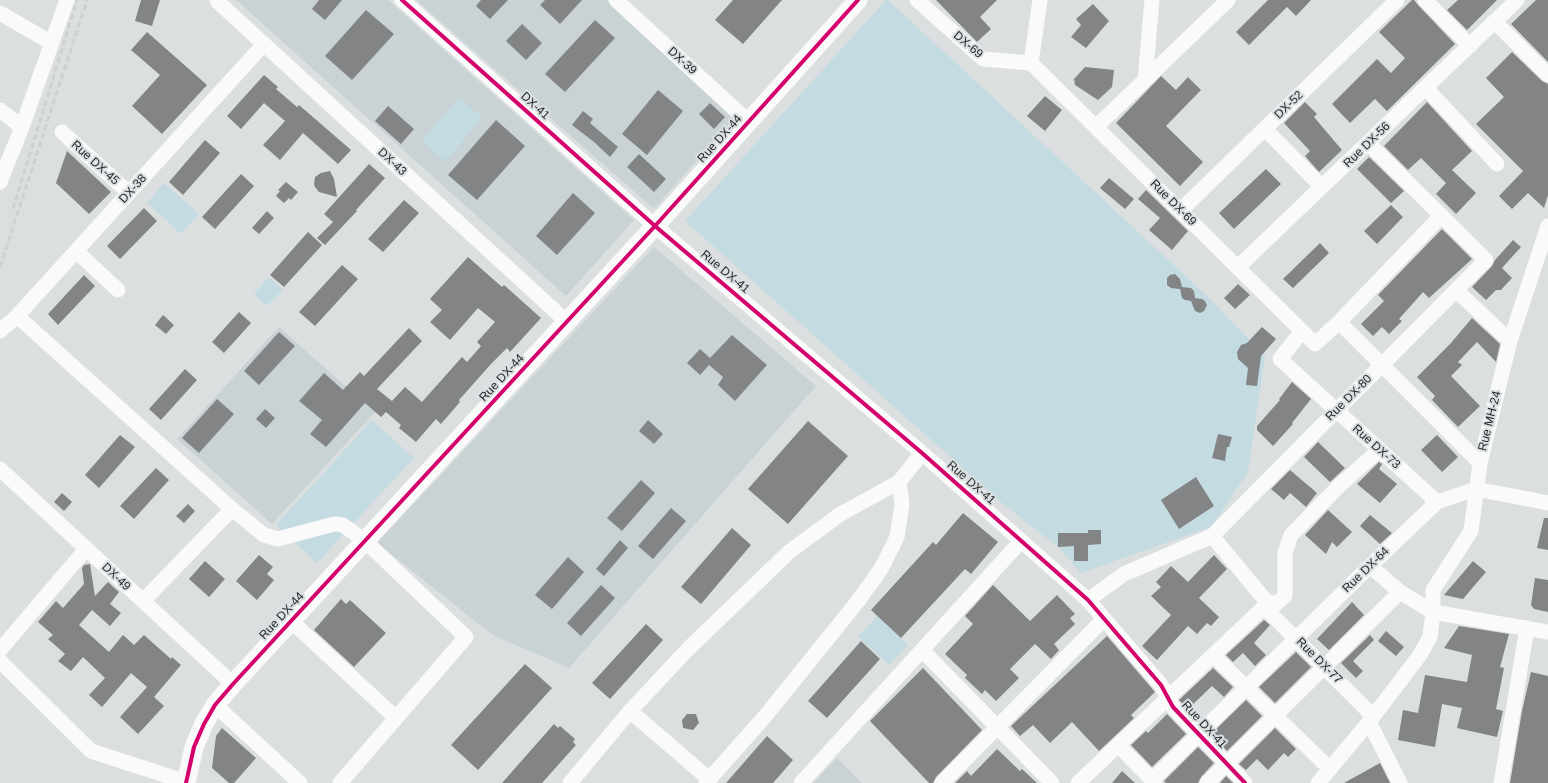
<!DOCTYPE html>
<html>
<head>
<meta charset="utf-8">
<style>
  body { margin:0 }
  canvas { display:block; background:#dcdfe0 }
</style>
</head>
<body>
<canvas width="1548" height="783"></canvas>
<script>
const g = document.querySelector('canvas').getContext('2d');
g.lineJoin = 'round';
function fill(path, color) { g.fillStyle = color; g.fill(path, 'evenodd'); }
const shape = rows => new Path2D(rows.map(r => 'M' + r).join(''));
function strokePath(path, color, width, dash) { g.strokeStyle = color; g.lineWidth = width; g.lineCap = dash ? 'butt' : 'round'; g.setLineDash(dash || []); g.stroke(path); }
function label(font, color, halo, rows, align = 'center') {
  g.font = font + ' Arial,sans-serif'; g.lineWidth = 4; g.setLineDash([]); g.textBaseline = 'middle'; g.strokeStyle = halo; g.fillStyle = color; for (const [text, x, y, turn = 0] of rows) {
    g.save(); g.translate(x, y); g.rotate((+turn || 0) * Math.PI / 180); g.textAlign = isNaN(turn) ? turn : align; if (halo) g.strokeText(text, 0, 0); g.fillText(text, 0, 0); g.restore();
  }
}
const built = shape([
  [236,0,388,0,634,220,566,296],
  [416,0,606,0,733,119,654,209],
  [654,247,816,386,569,668,494,636,377,543],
  [279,327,375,412,272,524,177,439],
  [837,758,862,783,813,783]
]);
const green = shape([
  [886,0,888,0,1205,294,1265,355,1248,472,1211,527,1081,573,1058,547,1002,503,685,221],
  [459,97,483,118,445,161,422,140],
  [164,183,199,214,181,234,147,203],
  [269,277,283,290,267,306,254,294],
  [372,420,414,458,317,563,276,525],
  [877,616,908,645,889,665,858,637]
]);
const building = shape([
  [141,0,160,0,152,26,135,21],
  [319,0,342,0,325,20,312,9],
  [481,0,508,0,490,19,476,6],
  [545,0,582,0,560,24,540,5],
  [733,0,782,0,743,44,715,20],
  [936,0,997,0,980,17,991,29,977,42],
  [1268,0,1311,0,1296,16,1287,7,1249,45,1236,32],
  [1412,0,1414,0,1419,6,1455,44,1387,111,1375,99,1350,123,1332,104,1377,59,1391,73,1405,58,1379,32],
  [1458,0,1497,0,1467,30,1447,10],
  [1536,0,1548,0,1548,62,1511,24],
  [1093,4,1109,21,1086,48,1071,37,1081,25,1076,19],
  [366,10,394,34,352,80,325,56],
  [595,20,615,38,565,92,545,74],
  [522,24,542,43,526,60,506,41],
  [147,32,207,85,162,134,132,106,160,75,131,50],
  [1512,52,1542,81,1548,84,1548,195,1544,208,1528,193,1512,209,1499,196,1523,171,1476,124,1504,97,1486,78],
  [1085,67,1114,70,1112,87,1098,100,1075,85,1074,79],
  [264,75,278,87,276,89,297,107,299,105,351,150,338,164,303,133,280,160,263,145,285,121,264,103,241,129,227,116],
  [1161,76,1176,90,1188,77,1201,90,1166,126,1203,162,1180,186,1116,123],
  [658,90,683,111,647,155,622,134],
  [1045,96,1062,110,1045,131,1027,116],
  [1305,102,1317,114,1314,117,1342,150,1319,172,1305,156,1310,151,1284,123],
  [1427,102,1472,151,1452,170,1476,193,1456,214,1436,194,1446,183,1421,158,1408,170,1384,146],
  [710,103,725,117,714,129,699,114],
  [388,106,414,129,401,144,375,121],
  [583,111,593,119,590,123,618,147,610,157,594,142,572,125],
  [496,120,525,146,477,200,448,175],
  [205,140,220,153,183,195,169,182],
  [67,151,111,192,89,214,56,183],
  [639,154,666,179,654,192,627,167],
  [1369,157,1404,191,1391,203,1357,169],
  [369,164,385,178,356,210,357,211,325,245,317,238,333,222,324,214],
  [1266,169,1281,184,1234,229,1219,213],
  [330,171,334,179,337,197,319,192,315,187,314,184,315,177,321,173],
  [241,174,254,186,215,229,202,217],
  [1109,178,1134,199,1125,209,1100,188],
  [286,182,298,192,291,200,289,198,284,203,276,196,280,191,278,190],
  [1146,190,1188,231,1172,250,1149,230,1160,218,1138,199],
  [573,193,595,213,557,255,536,236],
  [404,200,419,213,383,252,368,239],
  [1391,205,1403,217,1377,244,1364,231],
  [144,208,157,221,120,259,107,246],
  [267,211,274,218,259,234,252,228],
  [1442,229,1472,259,1429,298,1423,292,1399,319,1402,321,1389,334,1382,327,1373,336,1361,324,1384,301,1378,295],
  [308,232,322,245,284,287,270,275],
  [1513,240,1521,247,1502,268,1512,278,1501,290,1496,290,1486,300,1472,287,1492,266,1495,260],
  [1320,243,1329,253,1293,288,1283,279],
  [468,257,502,287,504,285,541,318,510,352,507,348,491,364,459,400,460,402,441,424,436,419,416,442,399,428,401,425,386,412,381,417,365,403,326,447,310,434,322,420,299,401,324,373,343,390,360,372,364,376,409,328,422,341,377,389,392,401,405,387,422,402,462,357,467,362,481,346,477,342,495,322,478,308,450,340,430,322,442,310,430,299],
  [342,265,358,279,315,326,299,312],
  [1175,274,1180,279,1182,287,1191,288,1194,291,1195,298,1202,299,1205,301,1207,305,1204,311,1200,313,1195,311,1191,301,1185,300,1182,298,1180,289,1171,288,1167,285,1167,278,1170,275],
  [84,275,95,286,58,325,48,314],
  [1238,284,1250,295,1235,309,1224,298],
  [239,312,251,323,224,353,212,342],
  [163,315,174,325,166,334,155,325],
  [1472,318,1500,344,1496,362,1477,342,1458,362,1462,365,1451,376,1480,406,1458,427,1432,400,1435,396,1417,377,1451,343],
  [1262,327,1276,339,1261,356,1257,386,1246,385,1248,368,1238,359,1237,352,1241,345,1247,343],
  [279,332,295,346,259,385,244,371],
  [732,335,767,365,735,401,718,385,723,377,709,365,700,375,687,363,700,349,710,358],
  [185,369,197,380,161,420,149,409],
  [1292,382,1311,399,1292,423,1293,424,1273,446,1257,430,1257,426,1280,400,1279,399],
  [217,399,234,414,199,453,182,438],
  [265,409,275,418,266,428,256,419],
  [648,420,663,434,654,444,639,431],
  [808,421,848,456,788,524,748,489],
  [1218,434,1232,437,1229,447,1227,447,1225,461,1212,458],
  [120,435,135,447,99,488,85,475],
  [1437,435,1458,457,1442,472,1421,450],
  [1318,442,1345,468,1330,482,1304,457],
  [1379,462,1382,464,1379,469,1397,484,1380,503,1357,484],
  [156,468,169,480,134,519,120,506],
  [1290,470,1317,493,1306,507,1290,493,1284,500,1271,489],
  [1196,477,1214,506,1179,529,1161,500],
  [641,480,655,493,622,531,607,518],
  [62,493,72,502,64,511,54,502],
  [188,504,195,511,184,523,176,516],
  [671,508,686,521,653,559,638,546],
  [1328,510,1352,532,1337,547,1332,542,1326,554,1305,535],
  [963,513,998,542,971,574,965,569,901,638,871,610,933,542,936,545],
  [1370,515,1392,533,1380,544,1360,526],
  [1544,518,1548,518,1548,550,1537,548],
  [732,528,751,545,701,604,681,587],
  [1088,530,1101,530,1101,544,1088,545,1088,561,1074,561,1074,546,1058,547,1058,533,1088,533],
  [620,540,628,548,604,576,596,569],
  [259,555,273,567,267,574,274,580,257,600,236,581],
  [1214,555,1227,569,1199,598,1219,617,1211,626,1207,623,1197,634,1188,626,1157,660,1142,646,1171,615,1151,596,1161,587,1156,582,1171,566,1188,582],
  [568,557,584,572,552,609,535,595],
  [205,561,225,579,209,597,189,579],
  [1473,561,1486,572,1463,599,1444,595],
  [90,564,95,596,108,582,119,592,110,604,121,613,110,626,92,610,79,625,109,652,123,635,134,645,144,635,171,659,172,657,181,665,154,697,164,706,138,734,120,717,147,687,131,673,102,707,89,695,105,678,83,657,71,671,58,661,65,654,48,639,53,635,38,622,56,601,63,608,84,584,82,568,84,565],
  [1535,578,1548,580,1548,612,1534,609,1531,605],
  [601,585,615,598,581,636,567,623],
  [993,585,1030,621,1057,595,1075,614,1070,618,1075,624,1054,644,1059,650,1051,659,1035,644,1010,669,1019,678,996,701,985,690,982,694,965,678,967,675,945,654,973,624,965,616],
  [341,599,346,604,350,600,386,633,354,667,314,630],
  [1352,602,1364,615,1329,650,1317,639],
  [1264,620,1270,625,1254,643,1266,655,1255,666,1243,653,1233,662,1226,655],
  [646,624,663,640,610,699,592,683],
  [1459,626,1509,634,1500,667,1504,668,1496,709,1503,711,1497,737,1457,728,1462,708,1442,704,1435,747,1398,740,1403,710,1418,713,1425,675,1467,682,1472,655,1444,648],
  [1386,631,1404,647,1396,656,1378,641],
  [1370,635,1374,640,1353,661,1363,671,1356,678,1341,663],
  [1107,636,1155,692,1131,715,1134,718,1099,751,1072,722,1050,743,1033,725,1020,736,1011,726],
  [861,641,880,659,827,718,808,701],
  [1296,652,1311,667,1275,703,1259,687],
  [525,664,552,688,478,770,451,745],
  [923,668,982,730,936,777,933,783,929,783,870,721],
  [1213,668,1233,687,1224,697,1212,686,1188,709,1179,700],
  [1531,672,1548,676,1548,783,1510,783,1522,711],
  [1246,700,1262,716,1227,751,1211,734],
  [687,714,696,714,699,723,693,730,683,728,682,720],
  [1167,714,1186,734,1152,767,1131,745,1146,731,1148,733],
  [554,724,558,728,560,726,575,739,573,742,576,745,542,783,502,783],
  [222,728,256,758,234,783,229,783,212,768,216,736],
  [1275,728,1296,749,1288,757,1284,753,1268,770,1257,759,1246,770,1239,764],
  [767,736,793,760,773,783,726,783],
  [1198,747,1214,763,1201,777,1198,783,1166,783,1164,781],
  [997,749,1020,771,1022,769,1037,783,955,783,967,771,971,776],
  [1380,763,1390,783,1344,783],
  [1122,771,1135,783,1112,783],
  [1226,776,1233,783,1220,783]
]);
const minor = shape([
  [217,0,218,2,567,322],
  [402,0,655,226,922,453,1088,600,1161,685,1173,707,1245,783],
  [616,0,749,122],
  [917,0,983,59,1031,63],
  [1425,0,1470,46],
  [0,13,52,43],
  [1495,22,1548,75],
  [1031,63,1315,344,1339,322,1441,216],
  [1031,63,1040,0],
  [1145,80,1152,0],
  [1426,88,1497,164],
  [0,110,22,127],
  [1096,127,1228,0],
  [1265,129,1322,187],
  [62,132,129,193],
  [0,182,22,127,67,0],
  [1181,210,1397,0],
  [76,251,118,290],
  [1238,267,1517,0],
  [1456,290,1510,341],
  [17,316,232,509,264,535,278,539,334,524,343,525,365,541,466,637,340,783],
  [1339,322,1480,463],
  [0,331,17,316,264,44],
  [1302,331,1280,359,1437,502],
  [0,469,233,684],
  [1212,536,1266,601,1276,604,1285,596,1285,553,1291,535,1339,486,1379,450],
  [1370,566,1400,592,1433,612,1548,632],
  [1088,600,1124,574,1212,536,1486,260,1368,143],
  [143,601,232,509],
  [1264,607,1373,716],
  [291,621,396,718],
  [0,650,86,549],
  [922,650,1052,783],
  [1213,655,1330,769],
  [0,661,91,751,186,782,185,783],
  [215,705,300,783],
  [630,711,709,779],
  [1369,722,1400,783],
  [1118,745,1155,783],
  [1152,780,1370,566,1437,502,1476,489,1548,503],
  [570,783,630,711,688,649,789,552,839,515,899,482,922,453],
  [706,783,767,714,858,601,881,569,897,537,902,504,899,482],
  [801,783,1021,541],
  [942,783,1104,619],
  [1078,783,1264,607,1266,601],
  [1207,783,1400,592],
  [1318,783,1369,722,1420,655,1430,637,1433,612,1433,590,1471,531,1480,463,1510,341,1548,226],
  [1501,783,1527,628]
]);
const tertiary = shape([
  [186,783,194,747,204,724,215,705,233,684,655,226,858,0]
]);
const rail = shape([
  [13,209,77,0],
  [0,267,87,0]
]);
const cycleway = shape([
  [402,0,655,226,922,453,1088,600,1161,685,1173,707,1245,783],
  [186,783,194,747,204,724,215,705,233,684,655,226,858,0]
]);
const streetNames = [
  ["DX-69",968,45,40],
  ["DX-39",682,61,42],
  ["DX-52",1289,105,-44],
  ["DX-41",535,106,42],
  ["Rue DX-44",720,139,-48],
  ["Rue DX-56",1367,145,-44],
  ["DX-43",392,162,43],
  ["Rue DX-45",95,163,42],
  ["DX-38",133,189,-48],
  ["Rue DX-69",1173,203,45],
  ["Rue DX-41",725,272,40],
  ["Rue DX-44",502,378,-47],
  ["Rue DX-80",1349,398,-45],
  ["Rue MH-24",1490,421,-76],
  ["Rue DX-73",1376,447,42],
  ["Rue DX-41",971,483,41],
  ["Rue DX-64",1366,570,-44],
  ["DX-49",116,577,43],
  ["Rue DX-44",282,616,-47],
  ["Rue DX-77",1319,661,45],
  ["Rue DX-41",1204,725,47]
];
fill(built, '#c9d3d6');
fill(green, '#c4dbe2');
fill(building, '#828485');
strokePath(minor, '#fafafa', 15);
strokePath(tertiary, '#fafafa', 19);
strokePath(rail, '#cfd1d1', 3, [6, 3]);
strokePath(cycleway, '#d6006c', 4);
label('12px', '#252728', '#dae0e2', streetNames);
</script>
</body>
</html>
